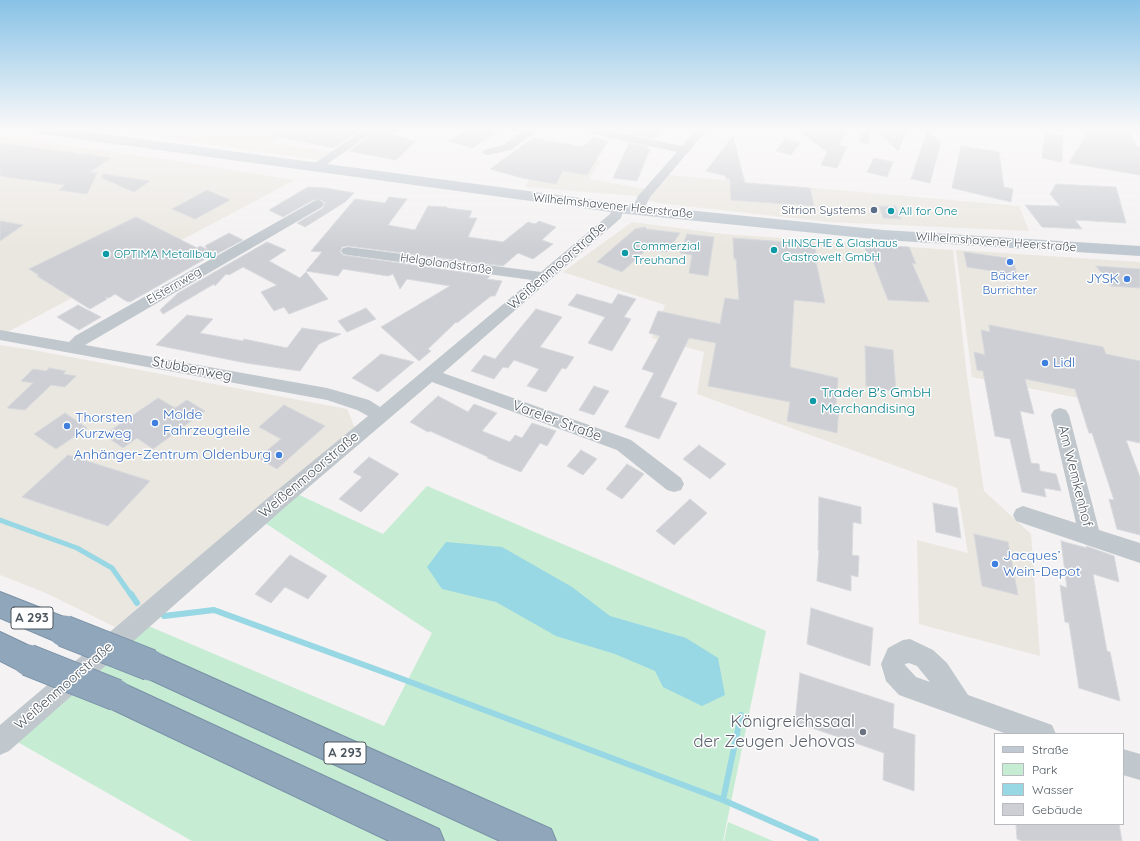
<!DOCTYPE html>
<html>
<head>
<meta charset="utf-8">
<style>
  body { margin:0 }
  #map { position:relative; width:1140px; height:841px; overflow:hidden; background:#f4f2f2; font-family:Quicksand,sans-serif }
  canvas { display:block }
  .legend { position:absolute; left:994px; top:733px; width:130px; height:92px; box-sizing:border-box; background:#fff; border:1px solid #b7bbbf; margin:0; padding:5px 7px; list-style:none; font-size:12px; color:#4c565e }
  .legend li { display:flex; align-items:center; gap:8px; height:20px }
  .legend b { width:20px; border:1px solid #b7bbbf }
</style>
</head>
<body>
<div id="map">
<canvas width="1140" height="841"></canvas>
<ul class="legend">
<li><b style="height:5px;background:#c0c9d1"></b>Straße</li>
<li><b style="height:11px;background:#c6ecd4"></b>Park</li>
<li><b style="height:11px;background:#98d7e4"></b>Wasser</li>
<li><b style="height:11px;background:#cdcfd4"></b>Gebäude</li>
</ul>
</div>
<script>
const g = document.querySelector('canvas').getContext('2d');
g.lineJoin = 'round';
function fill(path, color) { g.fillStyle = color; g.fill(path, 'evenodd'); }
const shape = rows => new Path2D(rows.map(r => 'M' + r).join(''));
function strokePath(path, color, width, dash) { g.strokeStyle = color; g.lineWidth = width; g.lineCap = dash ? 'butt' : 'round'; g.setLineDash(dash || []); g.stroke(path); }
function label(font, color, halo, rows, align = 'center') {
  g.font = font + ' Quicksand,sans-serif'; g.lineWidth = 3; g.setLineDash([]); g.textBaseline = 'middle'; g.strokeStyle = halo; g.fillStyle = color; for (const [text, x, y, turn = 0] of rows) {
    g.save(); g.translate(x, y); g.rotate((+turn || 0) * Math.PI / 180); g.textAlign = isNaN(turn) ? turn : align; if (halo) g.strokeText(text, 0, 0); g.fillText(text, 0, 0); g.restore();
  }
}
const commercial = shape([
  [111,130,288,130,271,143,332,152,317,160],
  [0,136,163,159,295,180,0,336],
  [545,152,601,161,589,179,652,190,669,175,1019,206,1029,231,829,222,657,203,635,196,525,187],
  [632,222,724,234,953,250,967,377,984,491,1031,534,1040,656,919,624,917,540,968,553,957,488,697,394,704,352,652,338,665,305,563,272],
  [956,250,1140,262,1140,410,972,377],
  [0,345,33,350,347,409,355,428,115,627,46,593,0,575]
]);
const green = shape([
  [427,486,766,631,723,841,192,841,14,740,146,625,384,726,432,633,262,521,295,493,383,534],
  [728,822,773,841,724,841]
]);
const water = shape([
  [446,542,502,547,572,587,610,616,686,638,718,658,725,695,702,706,663,687,655,671,615,654,556,636,496,602,442,589,427,567]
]);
const streamFar1 = shape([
  [0,520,77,548,112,568,131,595]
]);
const stream = shape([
  [131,594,137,603],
  [164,616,214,610,397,677,723,800,816,841],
  [723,800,741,715]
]);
const building = shape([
  [275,130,360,130,334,148,274,136,275,130],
  [377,130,396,130,391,134,416,141,396,160,349,151,377,130],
  [466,130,501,130,472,148,449,141,466,130],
  [635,130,660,130,654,139,633,134,635,130],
  [798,130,848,130,839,145,847,147,837,168,821,165,827,152,798,130],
  [876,130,907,130,898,151,876,130],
  [1089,130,1111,130,1130,133,1137,147,1140,147,1140,175,1069,163,1089,130],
  [927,131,941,142,930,183,911,179,915,167,916,167,915,167,927,131],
  [1045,133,1063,136,1062,162,1042,158,1045,133],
  [733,136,745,183,810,188,814,206,731,200,730,179,726,179,726,176,706,171,733,136],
  [593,137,608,141,587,175,563,171,556,184,522,178,490,169,533,138,583,147,593,137],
  [785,139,800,143,791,155,776,151,785,139],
  [0,143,98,156,111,158,90,172,97,173,87,194,59,190,65,185,0,176,0,143],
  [629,143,648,147,647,149,650,149,637,181,613,178,629,143],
  [961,146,999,152,1004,187,1013,189,1011,202,952,188,961,146],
  [874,158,893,162,887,177,867,172,874,158],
  [103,174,150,181,134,192,102,178,103,174],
  [1056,184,1116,187,1126,223,1075,220,1082,229,1042,227,1025,205,1060,206,1050,194,1056,184],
  [308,187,326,188,354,193,345,202,305,227,297,223,323,208,325,203,322,200,313,200,283,217,269,210,308,187],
  [207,190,230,200,195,219,172,209,207,190],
  [389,197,407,199,388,225,415,230,428,206,447,207,447,208,472,211,469,218,477,218,468,237,503,242,528,222,535,224,539,221,556,227,542,240,553,244,533,259,518,253,503,266,348,246,342,247,340,252,343,255,490,276,487,279,502,281,495,296,491,296,457,323,456,322,428,349,431,351,419,361,381,327,450,286,407,279,400,289,393,274,388,276,343,269,338,276,306,271,322,252,311,251,355,199,385,203,389,197],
  [879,206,896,206,901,219,883,218,879,206],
  [136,217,197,248,200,246,208,250,205,246,229,233,243,240,213,256,212,255,130,302,126,301,115,294,109,298,105,297,107,299,90,309,37,276,39,275,29,269,136,217],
  [0,221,23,225,0,241,0,221],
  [645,227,647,229,680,233,667,252,647,249,622,272,597,262,635,229,645,227],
  [687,234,714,237,708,276,689,273,692,255,680,253,687,234],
  [733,238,814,244,818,262,816,262,825,303,794,300,790,367,838,378,836,405,839,406,837,433,787,421,790,402,708,386,716,343,689,338,660,397,677,403,659,439,625,427,654,373,642,369,660,336,649,333,658,311,720,324,725,298,739,300,736,259,734,259,733,238],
  [267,242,286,250,269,261,300,278,306,272,328,299,289,314,284,307,274,311,261,292,277,285,243,267,229,275,226,274,215,286,214,284,163,314,160,310,178,293,267,242],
  [864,245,909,247,916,264,912,263,929,302,888,300,873,261,869,260,864,245],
  [964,252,1013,259,1017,275,967,267,964,252],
  [1096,266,1140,269,1140,288,1111,286,1096,266],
  [577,294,612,304,618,294,636,299,624,317,631,319,612,351,588,343,605,317,568,305,577,294],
  [78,305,101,317,79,330,57,317,78,305],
  [366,308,376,319,347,332,338,321,366,308],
  [536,309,562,317,540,347,574,357,566,369,562,368,546,392,527,386,539,369,514,360,508,368,503,367,494,379,471,371,484,355,495,359,536,309],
  [187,315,213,319,200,333,243,341,244,339,287,348,302,328,341,334,319,344,300,371,246,363,156,345,187,315],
  [989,325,1103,347,1106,354,1140,361,1140,443,1126,440,1140,477,1140,535,1117,529,1109,499,1114,500,1092,433,1089,433,1075,389,1025,379,1034,414,1020,411,1031,463,1039,464,1040,471,1056,474,1061,491,1044,488,1046,497,1022,492,1010,439,995,436,983,371,977,370,974,352,985,355,981,330,990,332,989,325],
  [865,346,893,350,896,392,866,386,865,346],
  [381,354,414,362,378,392,352,378,381,354],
  [49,368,66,371,63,374,76,376,65,387,51,385,25,410,7,408,33,383,21,381,33,369,46,371,49,368],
  [594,386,609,391,594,415,579,410,594,386],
  [438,396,468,412,474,404,497,413,482,431,510,442,515,435,522,438,532,423,556,431,547,446,540,443,521,472,487,458,488,457,430,431,428,432,410,422,438,396],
  [158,398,175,408,187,400,205,411,153,449,137,438,123,448,104,435,158,398],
  [284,405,325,426,277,469,258,458,281,439,259,427,284,405],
  [65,413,87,428,56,449,34,434,65,413],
  [699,445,726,464,710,479,683,459,699,445],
  [581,450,597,459,583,475,567,466,581,450],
  [68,455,150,481,108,526,22,497,68,455],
  [369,457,399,474,361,512,339,499,362,477,353,472,369,457],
  [627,464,644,474,622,499,606,489,627,464],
  [819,497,861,507,861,524,853,522,852,555,859,556,858,577,851,575,851,591,817,581,819,550,818,550,819,497],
  [690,499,707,513,674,545,656,531,690,499],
  [933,503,957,508,961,538,936,532,933,503],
  [974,534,1008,542,1018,595,982,586,974,534],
  [1061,541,1087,548,1086,546,1114,556,1119,582,1093,574,1107,651,1110,652,1120,701,1079,688,1069,623,1065,622,1060,585,1067,588,1061,541],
  [290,555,327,576,308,599,285,587,271,603,255,594,290,555],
  [811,608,873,628,870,666,807,644,811,608],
  [800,673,894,704,893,728,915,735,914,791,883,780,884,753,795,722,800,673],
  [1016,824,1119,824,1122,841,1022,841,1017,839,1016,824]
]);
const street = shape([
  [363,130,376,130,320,169,312,169,310,167,312,165,363,130],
  [525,130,538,130,511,150,488,155,484,154,482,152,484,150,503,145,525,130],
  [583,130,605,130,682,146,696,130,707,130,650,197,642,213,637,214,632,213,631,210,638,196,677,152,588,133,583,130],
  [861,130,871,130,869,143,865,144,859,141,861,130],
  [1132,130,1140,130,1140,134,1133,132,1132,130],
  [318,200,322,201,324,204,322,207,85,345,327,388,369,400,380,407,532,280,348,255,343,254,341,251,343,248,348,247,541,272,610,214,614,205,618,204,622,205,624,208,621,218,443,373,631,440,681,478,684,484,681,490,674,492,667,490,617,450,432,382,283,509,9,751,0,755,0,725,269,497,368,416,357,410,327,400,0,340,0,330,69,342,75,336,314,201,318,200],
  [1060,408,1066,410,1069,415,1099,530,1140,543,1140,563,1016,521,1013,515,1016,509,1023,506,1076,523,1051,415,1054,410,1060,408],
  [910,639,933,650,947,663,968,695,1052,725,1056,734,1007,734,899,695,886,681,881,664,888,648,903,640,910,639],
  [909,663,917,666,930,682,916,677,905,665,905,664,909,663],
  [1123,749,1140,754,1140,780,1123,775,1123,749]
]);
const secondary = shape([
  [36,130,74,130,618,203,884,230,1140,246,1140,256,884,240,618,213,42,134,37,133,36,130]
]);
const highway = shape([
  [0,592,74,621,78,631,74,641,64,645,0,618,0,592],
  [0,632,38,650,43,660,38,670,28,675,0,661,0,632],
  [150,650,551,829,556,841,500,841,140,675,135,665,140,655,150,650],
  [116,680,439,829,444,841,389,841,105,706,101,695,105,684,116,680]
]);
const highwayBridge = shape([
  [64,631,150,665],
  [28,660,116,695]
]);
const markers = [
  [874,210,4,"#5c6f8a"],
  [891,211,4,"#0f9aa8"],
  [774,250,4,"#0f9aa8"],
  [625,253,4,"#0f9aa8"],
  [106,254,4,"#0f9aa8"],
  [1010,262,4,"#3f7fe0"],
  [1127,279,4,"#3f7fe0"],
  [1045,363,4,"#3f7fe0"],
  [813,401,4,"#0f9aa8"],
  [155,423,4,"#3f7fe0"],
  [67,426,4,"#3f7fe0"],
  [279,455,4,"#3f7fe0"],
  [995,564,4,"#3f7fe0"],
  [863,732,4,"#6b7280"]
];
const farStreetnames = [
  ["Wilhelmshavener Heerstraße",613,206,6],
  ["Wilhelmshavener Heerstraße",996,242,4],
  ["Helgolandstraße",446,264,8],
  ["Elsternweg",174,286,-30]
];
const farServicenames = [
  ["Sitrion Systems",866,210]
];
const farCulturenames = [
  ["All for One",899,211],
  ["HINSCHE & Glashaus",782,243],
  ["Gastrowelt GmbH",782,257],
  ["Commerzial",633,246],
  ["Treuhand",633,260],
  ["OPTIMA Metallbau",114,254]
];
const farShopnames = [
  ["Bäcker",1010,276],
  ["Burrichter",1010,290]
];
const shields = [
  [32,618,42],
  [345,753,42]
];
const shieldNames = [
  ["A 293",32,618],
  ["A 293",345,753]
];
const streetNames = [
  ["Weißenmoorstraße",557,266,-41],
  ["Stubbenweg",192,369,11],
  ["Vareler Straße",557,421,20],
  ["Weißenmoorstraße",309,475,-40],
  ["Am Wemkenhof",1075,476,76],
  ["Weißenmoorstraße",64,686,-41]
];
const shopNames = [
  ["JYSK",1119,279,"right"],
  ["Lidl",1053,363],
  ["Molde",163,415],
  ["Fahrzeugteile",163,431],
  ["Thorsten",75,418],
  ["Kurzweg",75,434],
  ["Anhänger-Zentrum Oldenburg",271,455,"right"],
  ["Jacques’",1003,556],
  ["Wein-Depot",1003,572]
];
const cultureNames = [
  ["Trader B's GmbH",821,393],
  ["Merchandising",821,409]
];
const nearWorshipnames = [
  ["Königreichssaal",855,722],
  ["der Zeugen Jehovas",855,742]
];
fill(commercial, '#eae7e0');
fill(green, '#c6ecd4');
fill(water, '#98d7e4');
strokePath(streamFar1, '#98d7e4', 5);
strokePath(stream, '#98d7e4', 6);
fill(building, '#cdcfd4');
strokePath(building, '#d7d9dd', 1);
strokePath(highway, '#7a91a7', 2);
fill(street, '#c0c7cd');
fill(secondary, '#c0c9d1');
fill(highway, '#8fa6bb');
strokePath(highwayBridge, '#7a91a7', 33, []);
strokePath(highwayBridge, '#8fa6bb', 31);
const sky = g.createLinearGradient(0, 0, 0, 248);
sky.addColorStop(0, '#88c2e6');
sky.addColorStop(0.52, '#faf9f9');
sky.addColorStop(1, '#faf9f900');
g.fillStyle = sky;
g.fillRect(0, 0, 1140, 248);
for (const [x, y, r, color] of markers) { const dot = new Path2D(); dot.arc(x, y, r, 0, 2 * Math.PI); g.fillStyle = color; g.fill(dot); strokePath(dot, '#fff', 1.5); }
label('12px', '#4c565e', '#fff', farStreetnames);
label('12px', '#4e5e75', '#fff', farServicenames, 'right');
label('12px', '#0d838f', '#fff', farCulturenames, 'left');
label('12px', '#366cbe', '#fff', farShopnames);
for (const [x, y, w] of shields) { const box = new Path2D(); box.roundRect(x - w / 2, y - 11, w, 22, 3); g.fillStyle = '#fff'; g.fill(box); strokePath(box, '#4c565e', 1); }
label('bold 13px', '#4c565e', null, shieldNames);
label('14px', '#4c565e', '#fff', streetNames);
label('14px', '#366cbe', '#fff', shopNames, 'left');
label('14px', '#0d838f', '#fff', cultureNames, 'left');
label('17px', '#5b616d', '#fff', nearWorshipnames, 'right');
</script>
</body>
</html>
